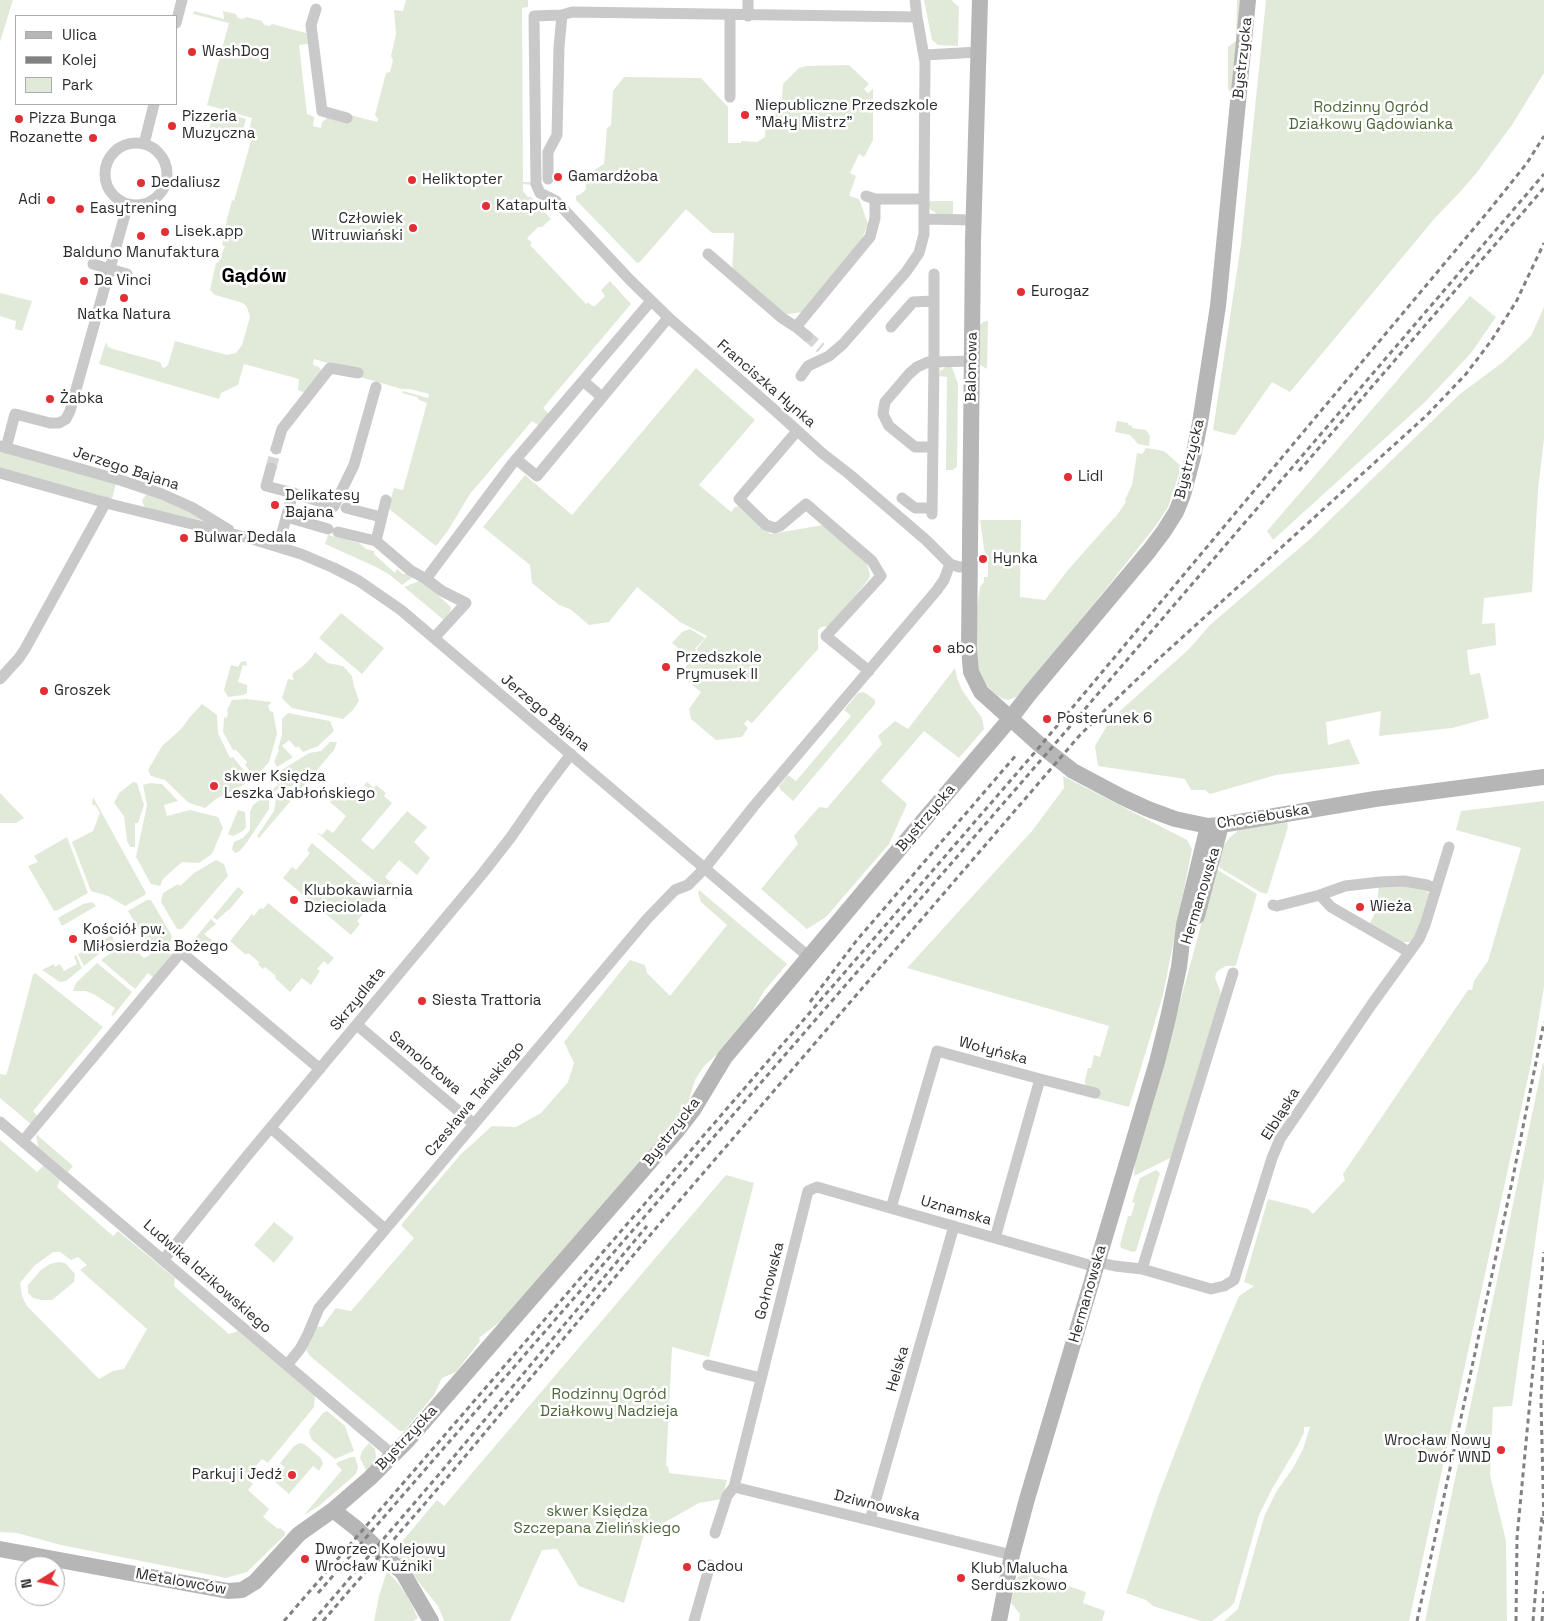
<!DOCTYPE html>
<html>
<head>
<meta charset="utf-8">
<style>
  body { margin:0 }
  #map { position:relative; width:1544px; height:1621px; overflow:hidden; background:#fff; font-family:"Space Grotesk",sans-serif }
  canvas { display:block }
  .legend { position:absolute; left:15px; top:15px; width:162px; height:90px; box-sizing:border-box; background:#fff; border:1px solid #ababab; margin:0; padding:6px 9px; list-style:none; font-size:15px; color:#2c2c2c }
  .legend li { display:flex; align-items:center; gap:10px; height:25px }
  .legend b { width:25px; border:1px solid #ababab }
  .north { position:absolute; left:15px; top:1556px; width:50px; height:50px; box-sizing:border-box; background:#fff; border:1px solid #ababab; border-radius:50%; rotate:260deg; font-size:14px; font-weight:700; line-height:20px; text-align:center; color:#2c2c2c }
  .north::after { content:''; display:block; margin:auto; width:18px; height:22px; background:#e22e35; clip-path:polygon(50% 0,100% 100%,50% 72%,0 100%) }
</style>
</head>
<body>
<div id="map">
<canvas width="1544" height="1621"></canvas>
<ul class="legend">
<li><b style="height:6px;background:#b6b6b6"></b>Ulica</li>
<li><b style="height:6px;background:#818181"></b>Kolej</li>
<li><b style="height:14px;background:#e1ead9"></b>Park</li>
</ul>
<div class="north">N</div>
</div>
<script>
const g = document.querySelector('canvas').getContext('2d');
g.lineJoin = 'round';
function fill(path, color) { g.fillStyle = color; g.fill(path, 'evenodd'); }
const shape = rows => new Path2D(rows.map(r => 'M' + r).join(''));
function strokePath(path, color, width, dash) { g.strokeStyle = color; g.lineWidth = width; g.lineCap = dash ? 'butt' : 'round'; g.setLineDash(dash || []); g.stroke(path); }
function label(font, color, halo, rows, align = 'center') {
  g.font = font + ' "Space Grotesk",sans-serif'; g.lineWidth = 5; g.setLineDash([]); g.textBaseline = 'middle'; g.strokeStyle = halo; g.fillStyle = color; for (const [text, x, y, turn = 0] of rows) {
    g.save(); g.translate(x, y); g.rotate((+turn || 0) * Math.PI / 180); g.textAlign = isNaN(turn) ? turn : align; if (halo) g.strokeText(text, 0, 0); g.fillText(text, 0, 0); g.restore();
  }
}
const green = shape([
  [0,0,13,0,0,42],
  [406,0,528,0,528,7,522,8,523,182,531,182,532,185,523,184,523,191,528,197,531,197,551,219,542,227,538,227,527,238,532,243,530,245,586,304,588,302,592,306,595,306,605,296,601,290,610,281,631,304,543,408,549,414,538,425,532,421,470,494,447,532,436,546,388,508,394,488,403,490,427,403,419,400,417,397,402,393,403,391,428,398,429,394,410,389,402,389,360,377,359,372,314,359,313,365,319,367,322,371,305,393,298,390,299,379,244,364,238,385,221,393,219,399,99,364,106,342,108,347,113,349,160,362,162,367,164,368,168,365,175,341,227,355,236,353,242,345,250,317,247,307,243,303,215,295,210,290,216,263,218,263,225,246,222,245,227,219,232,200,234,201,251,141,248,134,252,118,207,105,229,23,193,14,194,11,224,19,223,11,236,14,238,18,243,19,247,17,262,21,264,25,270,26,272,24,306,33,308,44,299,45,307,114,314,117,313,126,321,128,322,122,327,118,350,115,377,122,378,119,375,115,386,73,390,72,393,60,391,56,396,34,394,10,403,11],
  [924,0,951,0,959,7,958,46,938,45,932,40],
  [1237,0,1242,0,1233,91,1231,93,1228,89,1228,47,1236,41],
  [1266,0,1544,0,1544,73,1512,125,1478,171,1461,191,1435,218,1290,392,1272,382,1235,435,1228,434,1213,430,1241,244],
  [849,65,869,84,864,89,868,93,873,89,873,140,864,157,859,154,850,173,856,176,849,196,859,199,868,224,859,246,803,312,782,315,732,272,734,233,712,233,686,209,640,262,637,263,576,200,576,196,581,194,586,189,586,175,604,164,607,128,611,125,613,91,624,77,701,78,728,107,728,143,741,143,741,141,757,142,765,137,766,116,771,117,781,108,783,84,799,68,806,66],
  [214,110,246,119,241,137,209,129],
  [927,201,953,201,953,215,937,214,930,209],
  [0,293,32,301,22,331,15,329,16,321,0,316],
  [1470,296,1496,317,1471,353,1425,402,1273,540,1267,531],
  [1544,307,1544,439,1538,490,1532,592,1484,598,1482,624,1495,623,1496,645,1467,650,1470,675,1480,673,1489,718,1452,728,1379,736,1381,711,1326,722,1328,745,1349,739,1360,764,1276,775,1210,794,1205,790,1191,790,1185,779,1098,766,1095,746,1111,719,1189,649,1210,625,1310,539,1460,394,1503,362,1531,336],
  [988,321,987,369,980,365,980,325,983,322],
  [946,367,952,367,958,384,957,466,953,470,946,470,947,377,939,376,940,371],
  [696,368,755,420,699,485,731,512,735,507,741,506,771,534,823,525,867,563,870,576,868,580,831,626,821,627,818,630,818,649,752,723,747,720,744,724,748,728,742,737,716,740,691,719,689,709,701,692,679,674,689,663,694,666,699,657,692,660,672,643,682,632,690,629,705,638,695,649,698,653,697,649,707,636,680,622,637,587,609,622,589,625,570,609,559,605,532,583,530,565,483,527,525,475,572,515],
  [1117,421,1128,423,1128,425,1132,426,1132,428,1146,430,1150,436,1149,446,1138,444,1130,435,1115,432],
  [1146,448,1164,451,1180,465,1179,474,1168,507,1157,524,1113,580,1029,683,1016,697,1008,700,1001,698,993,692,984,682,978,671,976,614,980,587,984,582,984,577,988,577,988,562,984,549,980,520,1021,520,1020,597,1045,600,1068,570,1114,518,1115,518,1126,502,1125,500,1132,485,1137,453,1142,454],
  [0,451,116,483,112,499,0,468],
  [147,494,150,494,213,523,146,508,144,506,142,500],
  [328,535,359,543,366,549,374,551,374,554,395,573,397,569,403,574,409,574,413,577,402,585,390,575,376,567,325,544],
  [419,581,428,586,451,607,450,612,444,620,404,587],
  [341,613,384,648,362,674,319,638],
  [315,652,328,663,343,666,352,676,354,686,359,701,353,710,343,719,292,708,282,698,288,679,294,680,292,675,294,672,302,667,312,657],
  [246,661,247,666,243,665,238,682,247,685,247,693,243,695,228,697,224,690,231,665,238,667,241,662],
  [955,668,957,678,962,690,982,718,984,729,959,758,924,731,881,781,907,804,889,844,826,917,807,929,761,889,798,844,794,836,819,807,827,808,882,744,878,736,895,721,908,729],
  [864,692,875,700,875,704,793,801,780,789,779,786,788,775,796,781,851,716,844,710,858,693],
  [247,699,271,702,271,703,268,706,270,711,273,712,277,734,269,762,258,775,254,776,245,765,247,762,236,750,233,750,223,732,224,718,227,717,228,713,227,710,232,700],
  [202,704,217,715,218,733,230,758,233,757,246,773,245,784,216,799,205,808,189,803,165,780,151,776,148,770,162,746,181,729,190,717],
  [288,713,330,721,334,731,318,746,303,752,298,746,296,748,289,740,282,746,293,757,277,767,274,762,279,750,278,749,282,735,282,719],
  [330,742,337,742,334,750,259,838,257,836,274,811,276,799,280,794,293,793,297,790,300,784,300,778,296,773,290,771,282,775,280,771,309,753,321,751],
  [1063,776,1187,840,1192,849,1163,995,1129,1107,1094,1098,1085,1086,1085,1080,1088,1068,1091,1068,1094,1055,1100,1057,1109,1026,907,968,1032,831,1064,788],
  [288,777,294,779,293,786,280,788,272,793,269,800,269,809,247,842,240,851,235,853,233,851,232,849,234,842,243,838,250,830,250,812,253,805],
  [133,782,137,783,144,805,138,823,135,823,135,847,130,847,127,841,124,816,114,803,119,793],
  [367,782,374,788,376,785,386,793,384,796,392,803,361,840,373,850,407,811,427,827,414,842,430,858,417,875,399,860,385,877,394,885,390,890,398,897,396,899,316,832,322,835,327,829,333,833,346,816,330,802,345,783,363,797,369,789,364,785],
  [150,783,162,784,178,801,164,805,167,816,190,810,218,817,223,828,212,854,199,863,182,862,163,879,160,886,151,884,136,857,147,805,143,785],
  [0,793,24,818,16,823,0,823],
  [93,797,146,893,145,895,125,906,108,896,91,891,72,842,93,831,100,813,96,806,92,804],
  [1544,801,1544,987,1531,1064,1409,1621,1224,1621,1238,1609,1264,1517,1276,1492,1293,1468,1303,1449,1310,1427,1304,1427,1304,1432,1298,1445,1272,1489,1259,1515,1234,1603,1228,1609,1212,1621,1201,1621,1153,1606,1146,1600,1126,1593,1158,1497,1201,1385,1239,1296,1254,1286,1244,1282,1268,1199,1308,1209,1313,1214,1345,1180,1343,1174,1468,990,1472,990,1474,981,1488,961,1521,848,1456,830,1461,811],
  [238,810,245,812,246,827,243,831,233,836,228,834],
  [1287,822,1288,827,1267,894,1260,892,1220,868,1218,863,1223,847,1229,838,1239,830,1246,827],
  [67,837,88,893,58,910,54,911,28,866,38,862,34,856],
  [312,843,380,901,375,907,371,904,357,921,360,924,351,935,283,878,292,867,296,870,310,853,307,850],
  [216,860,224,864,228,876,182,929,177,929,161,902,163,893,178,884,180,886,194,873],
  [1216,870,1218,870,1257,894,1236,965,1235,966,1226,966,1219,970,1216,973,1215,978,1220,990,1221,997,1172,1157,1134,1176,1136,1152,1168,1046],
  [1390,884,1424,888,1429,894,1417,936,1409,942,1402,942,1369,925,1376,911,1379,886],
  [238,887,244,892,229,910,228,910,217,920,213,917],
  [699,890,787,964,764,991,752,1012,753,1013,722,1050,704,1066,695,1080,687,1106,670,1130,506,1317,479,1338,480,1341,456,1372,442,1378,434,1395,404,1431,400,1431,310,1356,306,1350,314,1326,322,1327,336,1308,351,1311,414,1238,401,1225,461,1154,492,1126,516,1127,541,1113,568,1082,574,1063,564,1042,630,960,645,965,647,973,670,996,727,925,701,902,698,893],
  [147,900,151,900,172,936,170,944,171,955,154,978,148,973,135,989,101,960,123,944,129,945,144,958,150,955,143,935,128,911],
  [92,902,96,906,62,926,58,918,83,904],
  [268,903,334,958,328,965,324,961,317,969,320,971,311,985,302,978,290,992,275,978,276,976,265,967,263,969,258,964,259,962,248,953,246,955,230,941,252,914,254,916,260,908,263,909],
  [211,919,216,924,204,934,213,941,205,953,192,942],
  [112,935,114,942,84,966,78,954],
  [76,955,82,968,66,981,60,982,42,970,54,964,55,967,60,964,64,971,77,964,74,956],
  [97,963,132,992,113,1016,111,1015,115,1008,95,995,86,991,73,991,76,983],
  [35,973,103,1027,33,1111,38,1117,32,1125,0,1098,0,1074,6,1075,9,1066,33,975],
  [1543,1062,1544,1065,1544,1179,1512,1406,1493,1407,1490,1475,1506,1541,1507,1621,1425,1621],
  [36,1134,73,1166,68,1172,38,1147],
  [0,1140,37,1172,43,1166,60,1180,57,1187,113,1236,118,1231,175,1278,174,1286,229,1334,238,1331,315,1396,314,1407,268,1463,262,1459,246,1477,253,1484,248,1490,269,1509,263,1517,278,1529,280,1528,285,1532,285,1535,247,1572,226,1578,61,1545,17,1533,0,1532],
  [53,1252,60,1252,71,1260,78,1257,87,1265,80,1270,147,1329,124,1369,113,1371,99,1379,27,1306,22,1296,20,1283,34,1266],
  [1156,1170,1160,1173,1136,1251,1133,1252,1121,1248,1120,1245,1128,1216,1131,1216,1135,1203,1132,1202,1140,1178],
  [726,1175,754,1183,709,1357,672,1347,666,1466,668,1466,669,1473,727,1480,722,1499,699,1503,644,1534,624,1603,579,1586,557,1549,542,1550,510,1621,444,1621,438,1606,394,1551,437,1500,444,1506],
  [274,1222,294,1238,274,1263,254,1245],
  [58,1262,65,1263,75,1274,74,1282,52,1300,41,1300,33,1298,28,1293,28,1285,33,1279,41,1270,50,1264],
  [327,1411,345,1426,354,1451,335,1459,312,1440,309,1433,310,1429,323,1413],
  [300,1443,304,1444,321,1458,323,1464,319,1471,313,1466,289,1494,274,1481,285,1468,280,1463,294,1446],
  [369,1443,375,1449,376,1457,375,1463,367,1472,360,1458,362,1451],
  [351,1457,355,1457,358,1467,356,1474,319,1506,304,1515,342,1470,336,1464,338,1462],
  [387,1571,398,1583,408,1597,418,1618,413,1621,374,1621,379,1596],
  [1024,1571,1086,1592,1083,1603,1105,1611,1102,1621,1019,1621,1020,1614,1011,1603,1017,1578,1023,1574]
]);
const streetTunnel = shape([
  [807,336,821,348],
  [271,468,276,449]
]);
const street = shape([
  [748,0,748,16],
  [915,0,917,17,572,12,562,15,534,16,536,184,540,193,556,201,630,280,670,319,770,406,822,453,849,474,926,540,950,564,959,567,970,566],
  [316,9,311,25,322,111,347,118],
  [730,15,730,97],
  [917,17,925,62,924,199],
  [176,23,182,0],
  [925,55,978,52],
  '105 174a31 31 0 1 1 62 0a31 31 0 1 1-62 0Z',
  [144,144,154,104],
  [548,179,548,152,557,135,559,47,562,15],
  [866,196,875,199,924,199,924,219,974,220],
  [708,254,782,318,796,327,870,237,875,218,875,199],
  [93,264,127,274],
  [934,274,934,362,972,361],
  [796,327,807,336],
  [891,327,913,302,934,301],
  [801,376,808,366,829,356,843,344,906,272,919,253,924,234,924,219],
  [583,381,602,397],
  [797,431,739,499,766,525,775,528,780,526,806,504,872,561,881,576,826,636,869,671],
  [0,446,120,480,162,494,193,508,229,530],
  [6,448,15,414,50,423,59,423,66,419,70,411,128,204],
  [276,449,282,429,330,368,358,373],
  [516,459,537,476,668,318],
  [271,468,266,486,293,493,278,547],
  [0,473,114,505,249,538,301,554,334,568,359,581,401,610,809,957],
  [293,493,334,506,354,465,376,387],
  [902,498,915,508,932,508],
  [346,508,381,517],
  [932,514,934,362,928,362,917,367,909,374,885,402,883,414,889,426,915,447,933,447],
  [287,517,328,529],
  [338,532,376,541,410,570,426,579],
  [376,541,386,500],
  [434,638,466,603,442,591,426,579,512,464,651,301],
  [0,679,19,658,25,649,106,502],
  [1320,895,1331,907,1409,952],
  [1273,905,1277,906,1320,895,1345,886,1380,882,1404,881,1427,885,1436,889],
  [357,1025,474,1124],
  [1040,1079,1095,1093],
  [0,1122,393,1455],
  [271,1128,385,1229],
  [23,1141,181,952,320,1069],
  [891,1208,937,1051,1040,1079,995,1238],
  [164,1259,247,1156,483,873,511,837,540,795,571,754],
  [1097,1262,1115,1266,1142,1269,1211,1289,1224,1286,1234,1280,1272,1158,1280,1139,1372,1004,1419,939,1425,925,1449,847],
  [1142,1269,1233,973],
  [287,1365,300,1349,308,1334,319,1308,647,919,675,890,688,885,705,868,754,806,937,590,944,580,950,564],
  [708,1365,761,1378],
  [734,1487,1012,1555],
  [870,1520,954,1226],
  [715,1533,727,1496,734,1487,808,1191,817,1187,1096,1267],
  [694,1621,710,1565]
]);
const secondary = shape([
  [980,0,973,240,969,648,971,672,981,692,1040,745,1073,771,1122,797,1148,809,1175,819,1208,826,1221,825,1375,799,1544,777],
  [1197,916,1221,825],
  [333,1510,356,1528,403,1573,431,1621],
  [0,1549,228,1591,242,1590,255,1582,299,1534,333,1510,370,1478,407,1441,676,1132,693,1110,725,1057,901,847,1010,719,1030,693,1149,551,1164,531,1176,512,1183,495,1193,457,1200,423,1218,306,1248,0],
  [999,1621,1012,1555,1027,1499,1157,1062,1168,1018,1179,967,1184,925,1208,826]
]);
const rail = shape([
  [1299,471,1544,188],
  [810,1002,857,940,1017,754],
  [1544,1340,1541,1401,1544,1524],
  [318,1593,1054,745,1544,174],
  [284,1621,1036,751,1491,208,1527,163,1544,136],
  [313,1621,441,1472,647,1226],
  [323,1621,447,1478,662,1221,1080,735,1107,708,1153,664,1427,415,1466,374,1491,341,1516,302,1544,243],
  [1417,1621,1512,1182,1544,1022],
  [1516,1621,1517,1538,1544,1252],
  [1533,1621,1542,1516],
  [1542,1621,1544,1591]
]);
const markers = [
  [192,52,5,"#e22e35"],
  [745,115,5,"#e22e35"],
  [19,119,5,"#e22e35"],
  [172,126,5,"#e22e35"],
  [93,138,5,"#e22e35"],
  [558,177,5,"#e22e35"],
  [412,180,5,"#e22e35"],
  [141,183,5,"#e22e35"],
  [51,200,5,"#e22e35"],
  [486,206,5,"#e22e35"],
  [80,209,5,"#e22e35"],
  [413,228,5,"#e22e35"],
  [165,232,5,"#e22e35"],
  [141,236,5,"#e22e35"],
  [84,281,5,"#e22e35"],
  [1021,292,5,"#e22e35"],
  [124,298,5,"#e22e35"],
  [50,399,5,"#e22e35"],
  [1068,477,5,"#e22e35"],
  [275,505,5,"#e22e35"],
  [184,538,5,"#e22e35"],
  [983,559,5,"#e22e35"],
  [937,649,5,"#e22e35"],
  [666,667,5,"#e22e35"],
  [44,691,5,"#e22e35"],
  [1047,719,5,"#e22e35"],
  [214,786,5,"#e22e35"],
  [294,900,5,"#e22e35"],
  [1360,907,5,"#e22e35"],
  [73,939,5,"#e22e35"],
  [422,1001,5,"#e22e35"],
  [1501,1450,5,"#e22e35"],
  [292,1475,5,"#e22e35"],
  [305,1559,5,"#e22e35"],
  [687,1567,5,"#e22e35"],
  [961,1578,5,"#e22e35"]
];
const poiNames = [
  ["WashDog",202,52],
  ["Niepubliczne Przedszkole",755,106],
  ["\"Mały Mistrz\"",755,123],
  ["Pizzeria",182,117],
  ["Muzyczna",182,134],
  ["Pizza Bunga",29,119],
  ["Rozanette",83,138,"right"],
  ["Gamardżoba",568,177],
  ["Heliktopter",422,180],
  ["Dedaliusz",151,183],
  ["Adi",41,200,"right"],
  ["Katapulta",496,206],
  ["Easytrening",90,209],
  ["Człowiek",403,219,"right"],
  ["Witruwiański",403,236,"right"],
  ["Lisek.app",175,232],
  ["Balduno Manufaktura",141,253,"center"],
  ["Da Vinci",94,281],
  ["Eurogaz",1031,292],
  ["Natka Natura",124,315,"center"],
  ["Żabka",60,399],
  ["Lidl",1078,477],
  ["Delikatesy",285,496],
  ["Bajana",285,513],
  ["Bulwar Dedala",194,538],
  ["Hynka",993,559],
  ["abc",947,649],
  ["Przedszkole",676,658],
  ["Prymusek II",676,675],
  ["Groszek",54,691],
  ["Posterunek 6",1057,719],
  ["skwer Księdza",224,777],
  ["Leszka Jabłońskiego",224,794],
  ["Klubokawiarnia",304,891],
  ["Dzieciolada",304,908],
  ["Wieża",1370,907],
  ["Kościół pw.",83,930],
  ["Miłosierdzia Bożego",83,947],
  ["Siesta Trattoria",432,1001],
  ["Wrocław Nowy",1491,1441,"right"],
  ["Dwór WND",1491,1458,"right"],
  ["Parkuj i Jedź",282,1475,"right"],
  ["Dworzec Kolejowy",315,1550],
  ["Wrocław Kuźniki",315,1567],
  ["Cadou",697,1567],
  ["Klub Malucha",971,1569],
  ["Serduszkowo",971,1586]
];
const streetNames = [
  ["Bystrzycka",1243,58,-84],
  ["Balonowa",972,367,-89],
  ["Franciszka Hynka",766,384,41],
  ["Bystrzycka",1190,459,-76],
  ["Jerzego Bajana",126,469,18],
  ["Jerzego Bajana",545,713,40],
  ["Chociebuska",1263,817,-9],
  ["Bystrzycka",926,818,-50],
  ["Hermanowska",1201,896,-73],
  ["Skrzydlata",358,999,-51],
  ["Wołyńska",993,1051,15],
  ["Samolotowa",425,1063,40],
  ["Czesława Tańskiego",475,1099,-50],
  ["Elbląska",1281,1114,-58],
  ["Bystrzycka",672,1132,-52],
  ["Uznamska",956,1211,16],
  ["Ludwika Idzikowskiego",207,1277,41],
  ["Gołnowska",770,1281,-76],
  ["Hermanowska",1088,1294,-74],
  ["Helska",898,1369,-74],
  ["Bystrzycka",407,1438,-47],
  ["Dziwnowska",877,1506,14],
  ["Metalowców",181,1582,10]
];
const parkNames = [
  ["Rodzinny Ogród",1371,108],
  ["Działkowy Gądowianka",1371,125],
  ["Rodzinny Ogród",609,1395],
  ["Działkowy Nadzieja",609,1412],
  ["skwer Księdza",597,1512],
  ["Szczepana Zielińskiego",597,1529]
];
const districtNames = [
  ["Gądów",254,277]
];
fill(green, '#e1ead9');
strokePath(streetTunnel, '#d5d5d5', 11, [11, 5.5]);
strokePath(street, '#c9c9c9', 11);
strokePath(secondary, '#b6b6b6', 16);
strokePath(rail, '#818181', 3, [5, 4]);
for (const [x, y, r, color] of markers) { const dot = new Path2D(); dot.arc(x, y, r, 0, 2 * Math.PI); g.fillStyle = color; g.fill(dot); strokePath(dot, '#fff', 2); }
label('15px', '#2c2c2c', '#fff', poiNames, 'left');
label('15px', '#2c2c2c', '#fff', streetNames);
label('15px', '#4d663a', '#fff', parkNames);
label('bold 20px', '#000', '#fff', districtNames);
</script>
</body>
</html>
